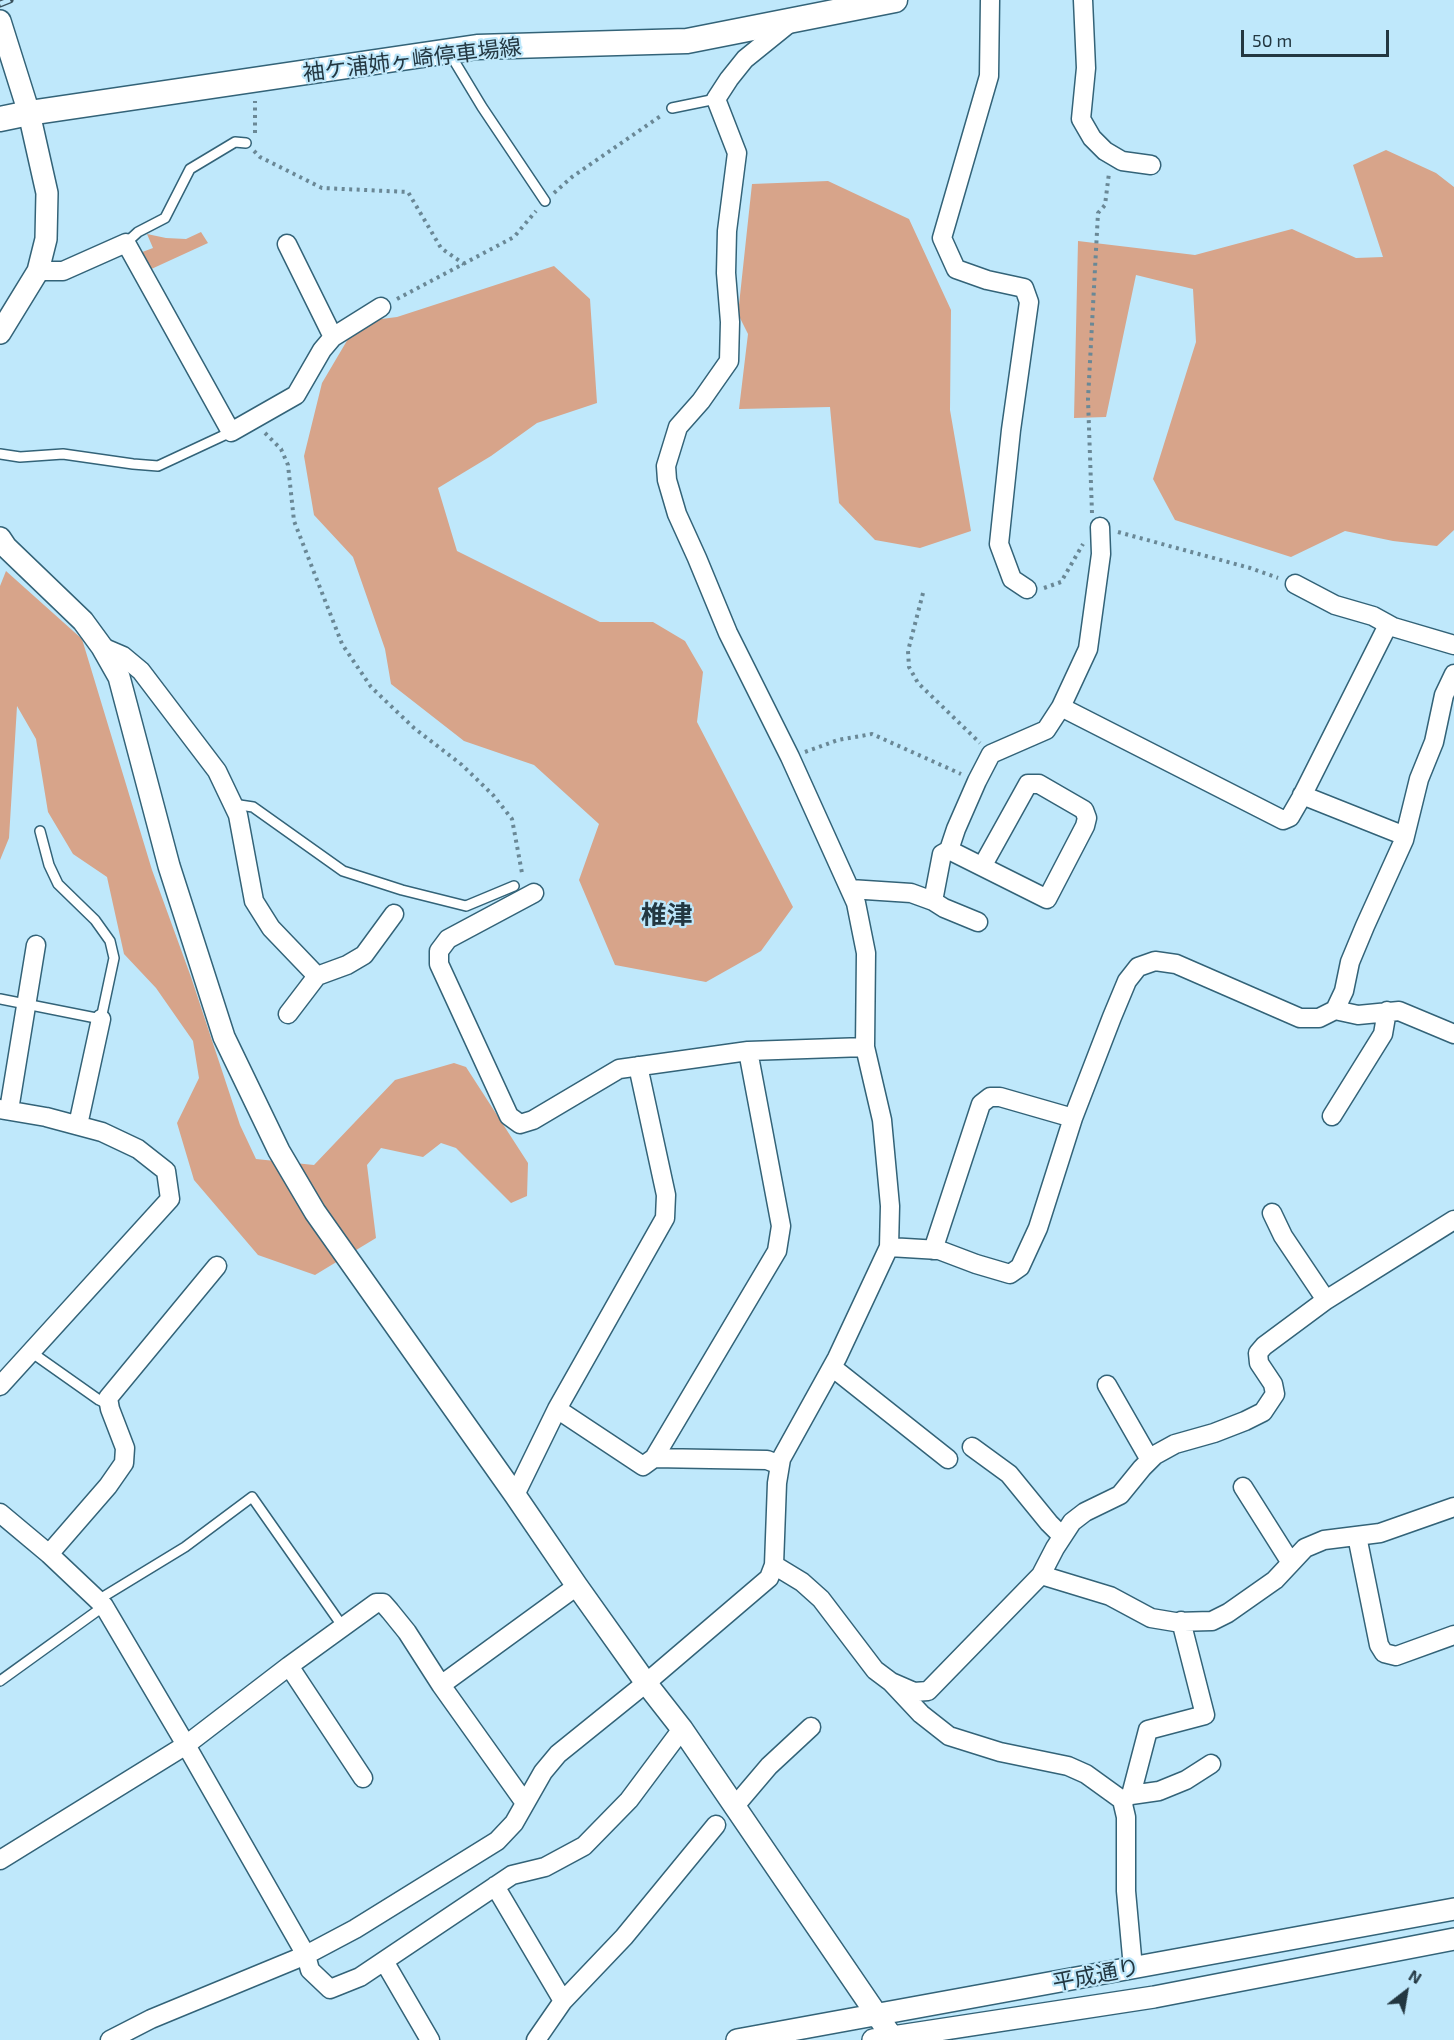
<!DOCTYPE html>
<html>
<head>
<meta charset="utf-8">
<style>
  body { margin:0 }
  #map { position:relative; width:1454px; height:2040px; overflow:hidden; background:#bfe8fb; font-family:"Exo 2",sans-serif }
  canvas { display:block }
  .north { position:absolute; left:1376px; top:1962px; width:60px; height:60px; -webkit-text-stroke:4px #bfe8fb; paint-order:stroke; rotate:31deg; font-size:16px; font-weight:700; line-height:24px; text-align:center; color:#233741 }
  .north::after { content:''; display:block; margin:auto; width:21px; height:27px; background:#233741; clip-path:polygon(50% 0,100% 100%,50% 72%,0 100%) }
  .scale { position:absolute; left:1241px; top:30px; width:148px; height:27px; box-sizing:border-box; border:3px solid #233741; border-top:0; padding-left:8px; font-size:18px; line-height:21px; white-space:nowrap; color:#233741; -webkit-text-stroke:4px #bfe8fb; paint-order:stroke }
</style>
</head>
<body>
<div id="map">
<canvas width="1454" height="2040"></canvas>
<div class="north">N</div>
<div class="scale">50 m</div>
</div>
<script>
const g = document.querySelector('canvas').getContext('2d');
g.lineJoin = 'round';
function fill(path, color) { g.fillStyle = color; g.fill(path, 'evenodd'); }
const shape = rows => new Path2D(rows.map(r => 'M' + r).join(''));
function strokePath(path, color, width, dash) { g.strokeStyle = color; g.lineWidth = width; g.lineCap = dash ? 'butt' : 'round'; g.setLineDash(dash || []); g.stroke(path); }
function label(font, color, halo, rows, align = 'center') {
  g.font = font + ' "Exo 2","Noto Sans JP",sans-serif'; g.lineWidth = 4.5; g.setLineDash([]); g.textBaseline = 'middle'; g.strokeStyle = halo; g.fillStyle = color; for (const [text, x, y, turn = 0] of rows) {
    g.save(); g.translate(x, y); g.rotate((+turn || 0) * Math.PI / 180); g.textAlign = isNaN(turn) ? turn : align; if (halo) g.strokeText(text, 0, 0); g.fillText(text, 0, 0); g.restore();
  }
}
const green = shape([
  [1386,150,1436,173,1454,187,1454,530,1437,546,1393,541,1345,531,1291,557,1175,520,1153,479,1196,342,1193,289,1136,275,1106,417,1074,418,1078,241,1195,255,1292,229,1356,258,1383,257,1353,165],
  [828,181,909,219,951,310,950,410,971,531,920,548,875,540,839,503,830,407,739,409,748,334,738,314,752,184],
  [201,232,208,243,147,271,137,254,153,248,147,234,166,238,186,239],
  [554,266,590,299,597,403,537,423,491,456,438,488,457,551,600,622,653,622,685,641,703,672,697,722,793,907,761,951,706,982,615,965,579,880,599,824,534,765,464,741,391,684,385,649,353,557,314,515,304,456,322,383,358,322,397,317],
  [6,571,82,639,152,870,191,977,240,1125,256,1159,314,1165,395,1080,454,1063,466,1067,528,1163,527,1196,511,1203,456,1148,441,1143,423,1157,381,1148,367,1165,376,1238,315,1275,258,1255,194,1180,177,1123,199,1078,193,1041,156,988,124,954,107,877,73,854,48,812,36,739,17,706,9,838,0,860,0,586]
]);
const path = shape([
  [255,133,255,101],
  [254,151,260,157,322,188,408,192,441,248,464,264],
  [554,193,572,177,662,115],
  [397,299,514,237,536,211],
  [265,433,281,449,288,465,294,521,342,644,371,687,414,728,462,765,493,795,512,819,522,873,521,876],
  [1092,513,1088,399,1098,213,1105,205,1109,173],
  [1118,532,1250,568,1278,578],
  [1044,588,1061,582,1083,544],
  [923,593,908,651,909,667,918,683,980,743],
  [805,752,838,740,872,734,961,774]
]);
const service = shape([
  [450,54,482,107,545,201],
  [672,108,716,99],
  [126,243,138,232,165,218,190,169,235,142,246,143],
  [0,454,20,457,63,454,133,464,158,466,231,432],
  [233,804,253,807,343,871,402,890,466,906,514,886],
  [0,999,101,1019,114,958,110,941,95,920,58,884,49,865,40,831],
  [31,1352,99,1400,109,1405],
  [98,1600,185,1547,252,1497,343,1627],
  [0,1681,104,1606]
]);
const minor = shape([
  [990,0,989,76,942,238,956,269,987,280,1024,288,1029,302,1011,430,999,544,1012,579,1027,589],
  [1083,0,1086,68,1081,119,1092,138,1105,151,1122,161,1151,165],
  [287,244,333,337],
  [38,271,63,271,126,243,231,432,296,395,322,350,333,337,381,307],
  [1295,584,1335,605,1373,616,1393,627,1454,645],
  [102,647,123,656,141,671,217,771,238,815,254,901,271,928,317,976],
  [1061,707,1283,820,1290,817,1301,798,1388,625],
  [1302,795,1405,836],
  [949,850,956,829,977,781,991,754,1046,730,1061,707,1088,649,1101,554,1100,527],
  [850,889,911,893,933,901,944,908,978,922],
  [534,893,448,939,439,951,439,964,509,1116,520,1124,533,1120,619,1069,748,1051,865,1047],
  [933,901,942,854,949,850,1047,899,1085,826,1087,818,1084,810,1039,784,1028,784,983,865],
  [1335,1010,1358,1015,1399,1011,1454,1034],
  [288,1014,317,976,347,965,364,955,394,914],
  [0,1109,46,1117,102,1132,138,1149,166,1171,170,1199,0,1386],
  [9,1110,36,945],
  [1332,1116,1383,1034,1387,1011],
  [78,1125,101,1019],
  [1272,1213,1283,1236,1326,1300],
  [889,1247,939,1250,976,1264,1010,1274,1020,1267,1038,1228,1073,1118,1112,1017,1127,981,1138,967,1155,961,1176,964,1300,1018,1319,1018,1335,1010,1344,991,1350,962,1365,926,1404,840,1419,779,1434,742,1444,695,1454,674],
  [933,1250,981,1104,990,1097,1000,1097,1073,1118],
  [832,1367,948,1459],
  [1107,1385,1150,1460],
  [557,1409,643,1466,654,1458,777,1251,781,1226,748,1051],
  [972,1447,1009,1474,1049,1523,1062,1536],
  [654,1458,767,1460,780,1465],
  [1243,1487,1291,1563],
  [515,1495,557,1409,665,1218,666,1195,638,1066],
  [0,1513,49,1554,104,1606,186,1745,306,1955,310,1970,330,1989,360,1977,512,1875,545,1867,584,1846,629,1800,682,1729],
  [1357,1536,1379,1645,1384,1653,1396,1656,1454,1635],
  [49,1554,108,1486,124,1463,125,1448,110,1409,108,1398,217,1266],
  [774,1565,802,1582,821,1599,875,1670,891,1682,921,1714,949,1736,1000,1752,1068,1766,1086,1774,1122,1800,1126,1817,1126,1891,1133,1968],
  [1041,1575,1110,1596,1151,1618,1175,1622,1212,1621,1228,1613,1275,1580,1305,1548,1324,1540,1380,1533,1454,1507],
  [289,1666,363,1778],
  [891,1682,914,1692,928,1691,1041,1575,1055,1548,1072,1522,1085,1512,1120,1495,1142,1468,1155,1455,1175,1444,1214,1433,1245,1421,1263,1412,1275,1394,1273,1384,1259,1363,1258,1353,1264,1346,1326,1300,1454,1220],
  [441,1685,525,1803],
  [1131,1795,1148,1730,1205,1715,1181,1621],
  [1122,1800,1131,1795,1159,1791,1186,1780,1211,1764],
  [735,1806,769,1766,811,1727],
  [0,1860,186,1745,289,1666,376,1603,383,1603,390,1611,407,1632,441,1685,577,1586],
  [495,1886,563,2001],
  [384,1961,430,2040],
  [110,2040,151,2019,306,1955,355,1929,497,1841,514,1823,543,1772,558,1754,646,1683,769,1578,774,1565,777,1483,781,1459,837,1358,889,1247,890,1206,882,1120,865,1047,866,953,856,903,790,757,728,633,697,558,677,514,667,480,666,466,678,427,701,401,729,361,730,322,726,273,727,231,737,153,716,99,729,79,745,59,792,21],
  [536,2040,563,2001,624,1937,716,1825]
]);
const tertiary = shape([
  [0,21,29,113,47,193,46,239,38,271,0,333],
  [0,538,6,547,83,621,102,647,119,677,169,866,224,1037,279,1151,315,1212,515,1495,577,1586,646,1683,682,1729,892,2037],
  [737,2040,1454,1909],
  [873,2040,1154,1997,1454,1939]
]);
const secondary = shape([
  [0,119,29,113,477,47,687,41,895,0]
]);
const rail = shape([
  [0,4,10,0]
]);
const streetNames = [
  ["袖ケ浦姉ヶ崎停車場線",412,60,-7],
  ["平成通り",1096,1975,-11]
];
const quarterNames = [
  ["椎津",667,915]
];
fill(green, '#d7a48a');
strokePath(service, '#336378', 12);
strokePath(minor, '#336378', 21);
strokePath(tertiary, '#336378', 24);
strokePath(secondary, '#336378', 27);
strokePath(path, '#6a8896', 4, [3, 4.5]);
strokePath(service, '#fff', 9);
strokePath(minor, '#fff', 18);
strokePath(tertiary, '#fff', 21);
strokePath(secondary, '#fff', 24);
strokePath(rail, '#3a515c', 7);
strokePath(rail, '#bfe8fb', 4.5, [14]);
label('22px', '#233741', '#bfe8fb', streetNames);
label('bold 26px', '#233741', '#bfe8fb', quarterNames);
</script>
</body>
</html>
